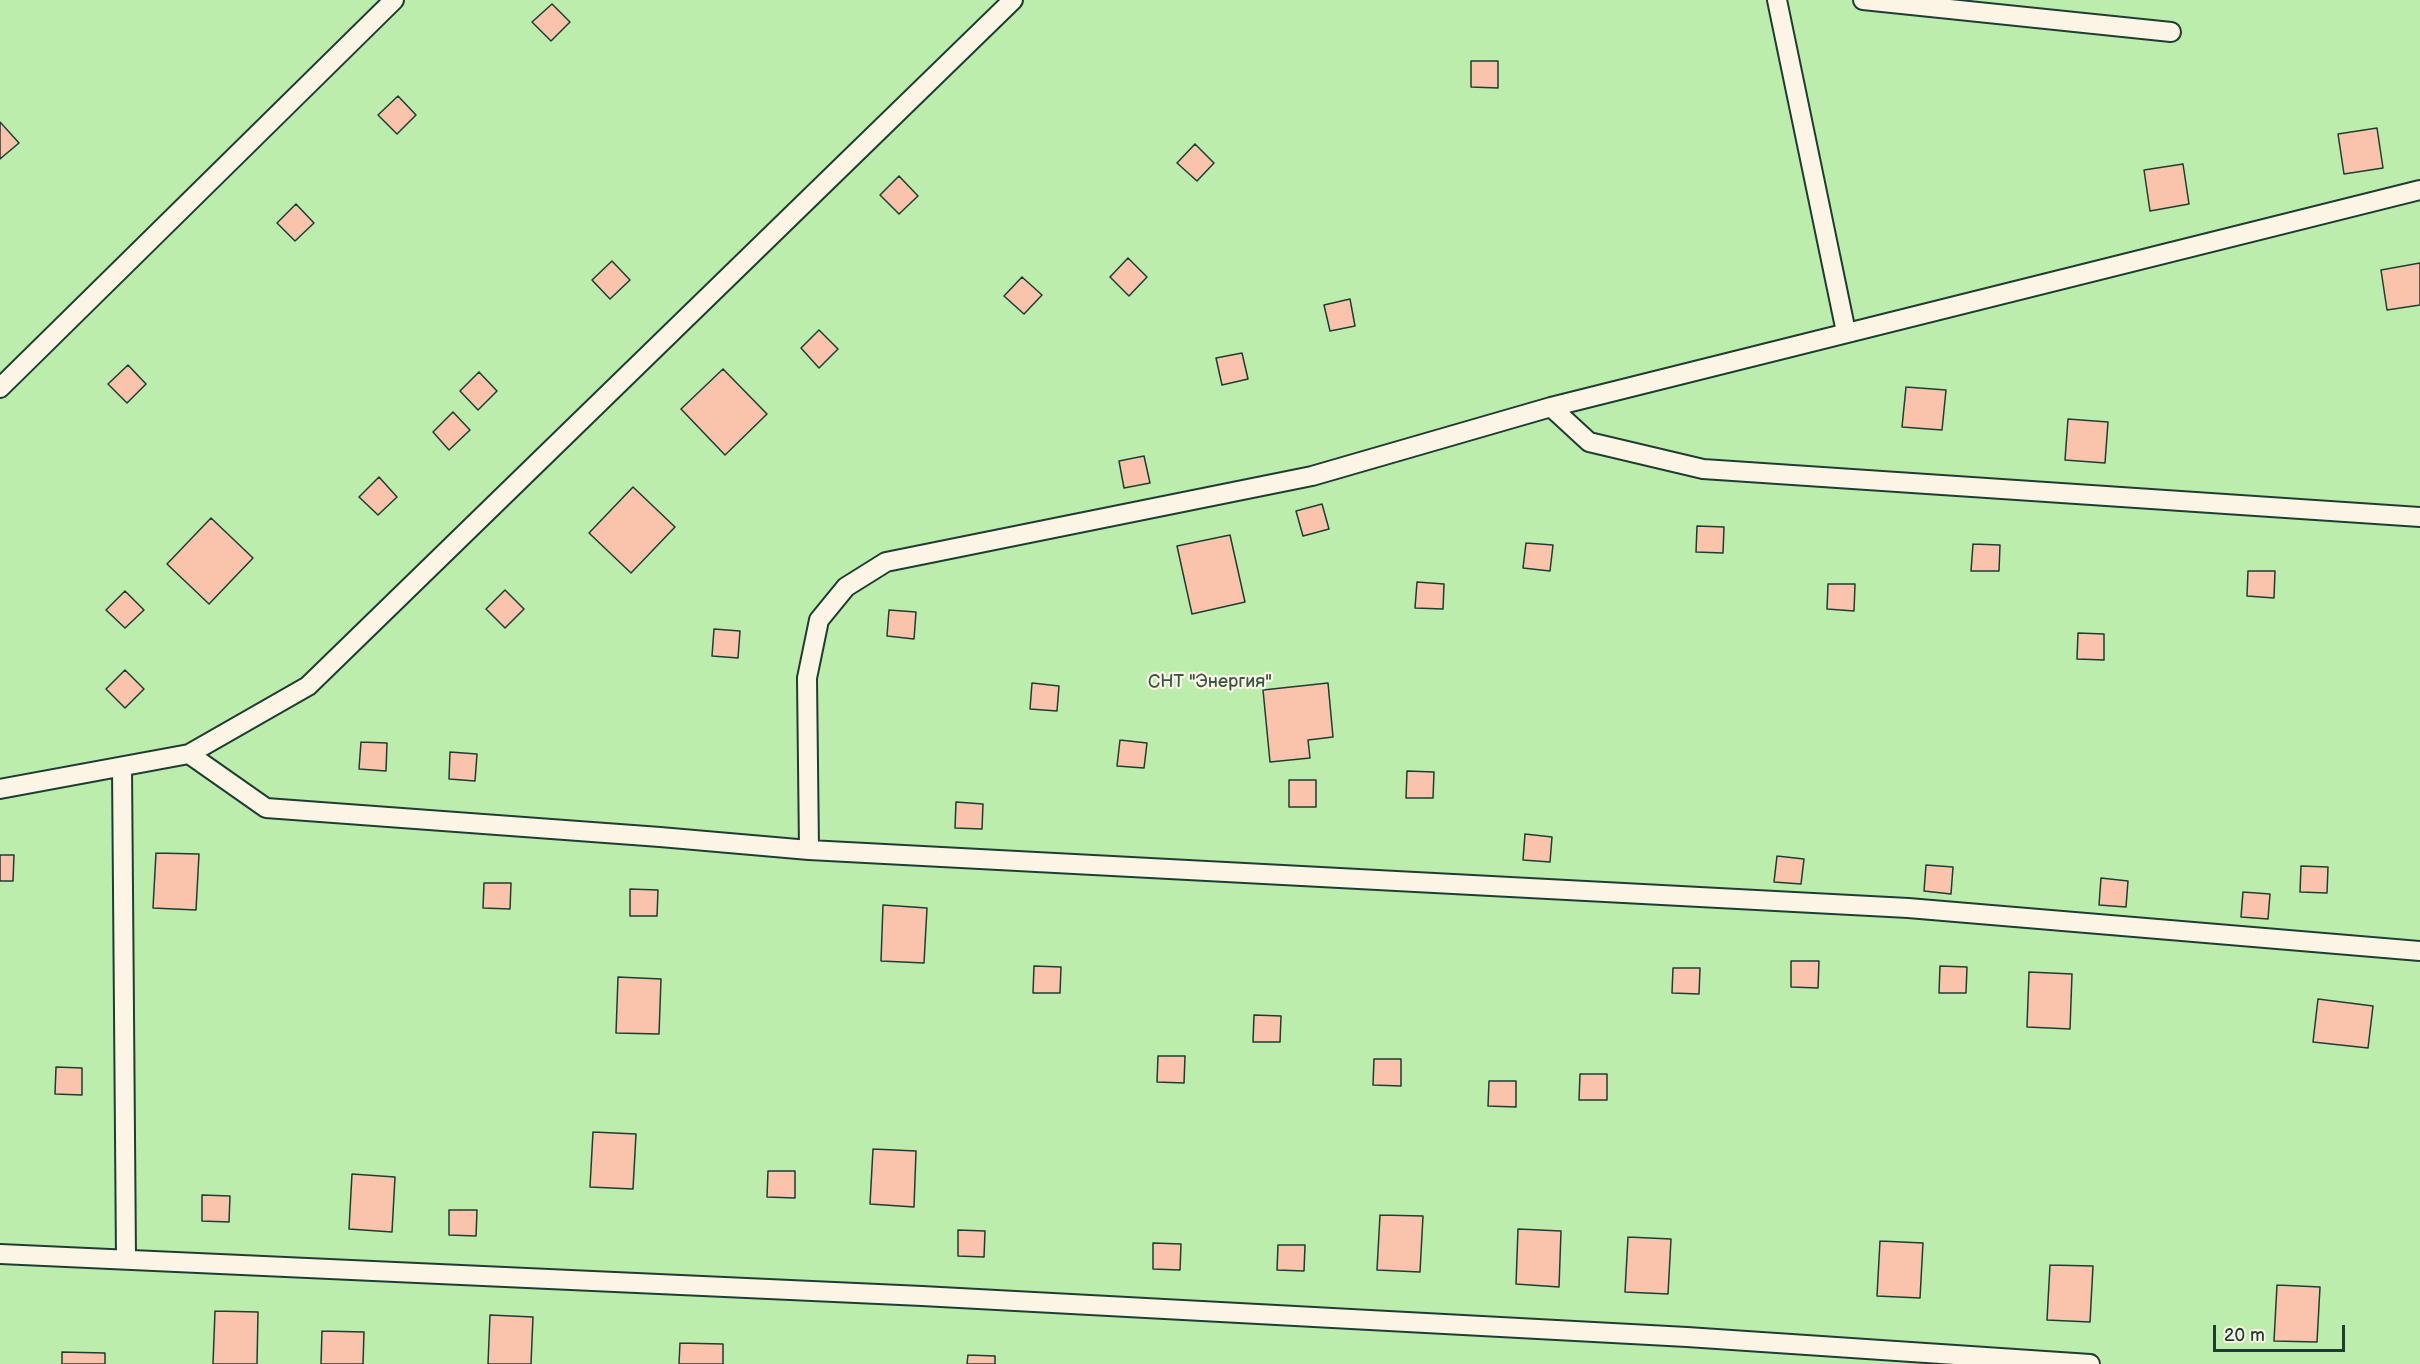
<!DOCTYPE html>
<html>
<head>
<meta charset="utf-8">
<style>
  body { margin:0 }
  #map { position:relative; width:2420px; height:1364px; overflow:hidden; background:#fcf5e5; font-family:"Balsamiq Sans",sans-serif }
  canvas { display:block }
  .scale { position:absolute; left:2213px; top:1325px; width:132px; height:27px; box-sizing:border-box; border:3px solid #1f3d34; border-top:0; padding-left:8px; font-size:18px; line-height:21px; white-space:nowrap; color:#1f3d34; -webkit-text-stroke:4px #fcf5e5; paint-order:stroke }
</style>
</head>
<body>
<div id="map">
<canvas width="2420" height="1364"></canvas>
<div class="scale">20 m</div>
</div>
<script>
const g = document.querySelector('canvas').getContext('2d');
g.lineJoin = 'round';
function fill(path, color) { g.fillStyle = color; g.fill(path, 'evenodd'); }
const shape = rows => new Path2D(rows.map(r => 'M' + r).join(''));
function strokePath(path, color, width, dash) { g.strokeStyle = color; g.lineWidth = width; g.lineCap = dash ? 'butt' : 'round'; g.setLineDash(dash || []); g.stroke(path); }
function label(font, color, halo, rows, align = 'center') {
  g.font = font + ' "Balsamiq Sans",sans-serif'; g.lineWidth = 4.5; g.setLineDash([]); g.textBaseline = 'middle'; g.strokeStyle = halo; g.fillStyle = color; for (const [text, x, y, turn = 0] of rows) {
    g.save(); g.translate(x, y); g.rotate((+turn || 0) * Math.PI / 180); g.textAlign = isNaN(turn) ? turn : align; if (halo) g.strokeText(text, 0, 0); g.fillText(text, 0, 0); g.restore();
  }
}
const green = shape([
  [0,0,2420,0,2420,1364,0,1364]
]);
const building = shape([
  [552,4,570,22,551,41,532,22,552,4],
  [1471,61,1498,61,1498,88,1471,87,1471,61],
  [398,96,416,115,397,134,378,115,398,96],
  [0,122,19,143,0,159,0,122],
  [2377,128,2383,168,2344,174,2338,134,2377,128],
  [1195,144,1214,163,1197,181,1177,163,1195,144],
  [2183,164,2189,204,2150,211,2144,170,2183,164],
  [899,176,918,196,899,214,880,195,899,176],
  [296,204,314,223,295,241,277,223,296,204],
  [1128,258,1147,277,1129,296,1110,277,1128,258],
  [612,261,630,280,610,299,592,280,612,261],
  [2420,263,2420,305,2387,310,2381,270,2420,263],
  [1022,277,1042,295,1024,314,1004,296,1022,277],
  [1350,299,1355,326,1330,331,1324,305,1350,299],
  [819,330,838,349,819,368,801,348,819,330],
  [1242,353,1248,379,1222,385,1216,358,1242,353],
  [128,365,146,384,127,403,108,384,128,365],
  [723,369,767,414,725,455,681,409,723,369],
  [479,372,497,391,478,410,460,391,479,372],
  [1906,387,1946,390,1942,430,1902,427,1906,387],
  [453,412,470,430,449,450,433,432,453,412],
  [2068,419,2108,422,2105,463,2065,460,2068,419],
  [1144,456,1150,483,1124,488,1119,461,1144,456],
  [379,477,397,497,378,515,359,497,379,477],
  [633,487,675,527,631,573,589,533,633,487],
  [1322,504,1329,529,1303,536,1296,511,1322,504],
  [211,518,253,558,209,604,167,564,211,518],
  [1697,526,1724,527,1723,553,1696,552,1697,526],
  [1230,535,1245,602,1192,614,1177,546,1230,535],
  [1526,543,1553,545,1550,571,1523,568,1526,543],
  [1973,544,2000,545,1999,571,1971,571,1973,544],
  [2248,571,2275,571,2274,598,2247,596,2248,571],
  [1417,582,1444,584,1443,609,1415,608,1417,582],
  [1828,584,1855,584,1854,611,1827,609,1828,584],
  [505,590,524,609,505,628,486,609,505,590],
  [125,591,144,610,125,628,106,610,125,591],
  [889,610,916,612,914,639,887,636,889,610],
  [714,629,740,631,738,658,712,656,714,629],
  [2078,633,2104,634,2104,660,2077,659,2078,633],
  [125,670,144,689,125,708,106,689,125,670],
  [1032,683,1059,686,1057,711,1030,709,1032,683],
  [1328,683,1333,737,1308,740,1310,758,1270,762,1263,690,1328,683],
  [1120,740,1147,743,1144,768,1117,766,1120,740],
  [361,742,387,743,386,771,359,769,361,742],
  [450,752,477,754,475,781,449,779,450,752],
  [1407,771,1434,772,1433,798,1406,798,1407,771],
  [1289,780,1316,780,1316,807,1289,807,1289,780],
  [956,802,983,804,982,829,955,828,956,802],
  [1525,834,1552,837,1550,862,1523,860,1525,834],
  [156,853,199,854,196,910,153,908,156,853],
  [0,855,14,855,13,881,0,881,0,855],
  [1777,856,1804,859,1801,884,1774,882,1777,856],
  [1926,865,1953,867,1951,894,1924,891,1926,865],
  [2301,866,2328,867,2327,893,2300,892,2301,866],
  [2101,878,2128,881,2126,907,2099,905,2101,878],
  [484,883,511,883,510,909,483,908,484,883],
  [630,889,658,890,657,916,630,916,630,889],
  [2243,892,2270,894,2268,919,2241,917,2243,892],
  [883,905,927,908,924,963,881,961,883,905],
  [1791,961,1819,961,1818,988,1791,987,1791,961],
  [1034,966,1061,967,1060,993,1033,993,1034,966],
  [1940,966,1967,967,1966,993,1939,993,1940,966],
  [1673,968,1700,968,1699,994,1672,993,1673,968],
  [2029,972,2072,974,2070,1029,2027,1027,2029,972],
  [618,977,661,979,659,1034,616,1033,618,977],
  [2318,999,2373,1006,2368,1048,2313,1042,2318,999],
  [1254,1015,1281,1016,1280,1042,1253,1042,1254,1015],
  [1158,1056,1185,1056,1184,1083,1157,1082,1158,1056],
  [1374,1059,1401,1059,1401,1086,1373,1085,1374,1059],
  [56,1067,82,1068,82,1095,55,1094,56,1067],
  [1580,1074,1607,1074,1607,1100,1579,1100,1580,1074],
  [1489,1081,1516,1081,1516,1107,1488,1106,1489,1081],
  [593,1132,636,1134,633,1189,590,1187,593,1132],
  [873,1149,916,1151,914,1207,870,1204,873,1149],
  [768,1171,795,1171,795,1198,767,1197,768,1171],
  [352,1174,395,1177,392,1232,349,1229,352,1174],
  [202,1195,230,1196,229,1222,202,1221,202,1195],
  [449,1210,477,1210,476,1236,449,1235,449,1210],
  [1380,1215,1423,1216,1420,1272,1377,1270,1380,1215],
  [1518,1229,1561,1231,1559,1287,1516,1284,1518,1229],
  [958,1230,985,1231,984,1257,958,1256,958,1230],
  [1628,1237,1671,1239,1668,1294,1625,1292,1628,1237],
  [1880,1241,1923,1243,1920,1298,1877,1296,1880,1241],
  [1153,1243,1181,1244,1180,1270,1153,1269,1153,1243],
  [1278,1245,1305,1245,1304,1271,1277,1270,1278,1245],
  [2050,1265,2093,1266,2090,1322,2047,1320,2050,1265],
  [2277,1285,2320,1287,2317,1342,2274,1341,2277,1285],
  [215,1311,258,1312,257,1364,213,1364,215,1311],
  [490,1315,533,1317,531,1364,488,1364,490,1315],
  [322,1331,364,1332,363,1364,321,1364,322,1331],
  [680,1343,723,1344,723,1364,679,1364,680,1343],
  [62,1352,105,1353,105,1364,62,1364,62,1352],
  [968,1355,995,1356,995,1364,967,1364,968,1355]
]);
const lane = shape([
  [1777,0,1846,332],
  [1863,0,2171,32],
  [0,388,394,0],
  [1551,407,1589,442,1703,469,2420,517],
  [189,754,266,808,660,837,809,850,1908,908,2420,951],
  [122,767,126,1258],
  [0,789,189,754,308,686,1013,0],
  [809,850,807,678,819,620,846,587,886,562,1312,476,1551,407,2420,190],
  [0,1254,922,1296,1687,1337,2090,1364]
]);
const parkNames = [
  ["СНТ \"Энергия\"",1210,682]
];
fill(green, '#bcedac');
fill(building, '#fac4ac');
strokePath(building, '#1f3d34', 1.5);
strokePath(lane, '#1f3d34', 22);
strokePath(lane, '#fcf5e5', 18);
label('18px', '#375746', '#fcf5e5', parkNames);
</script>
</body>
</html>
